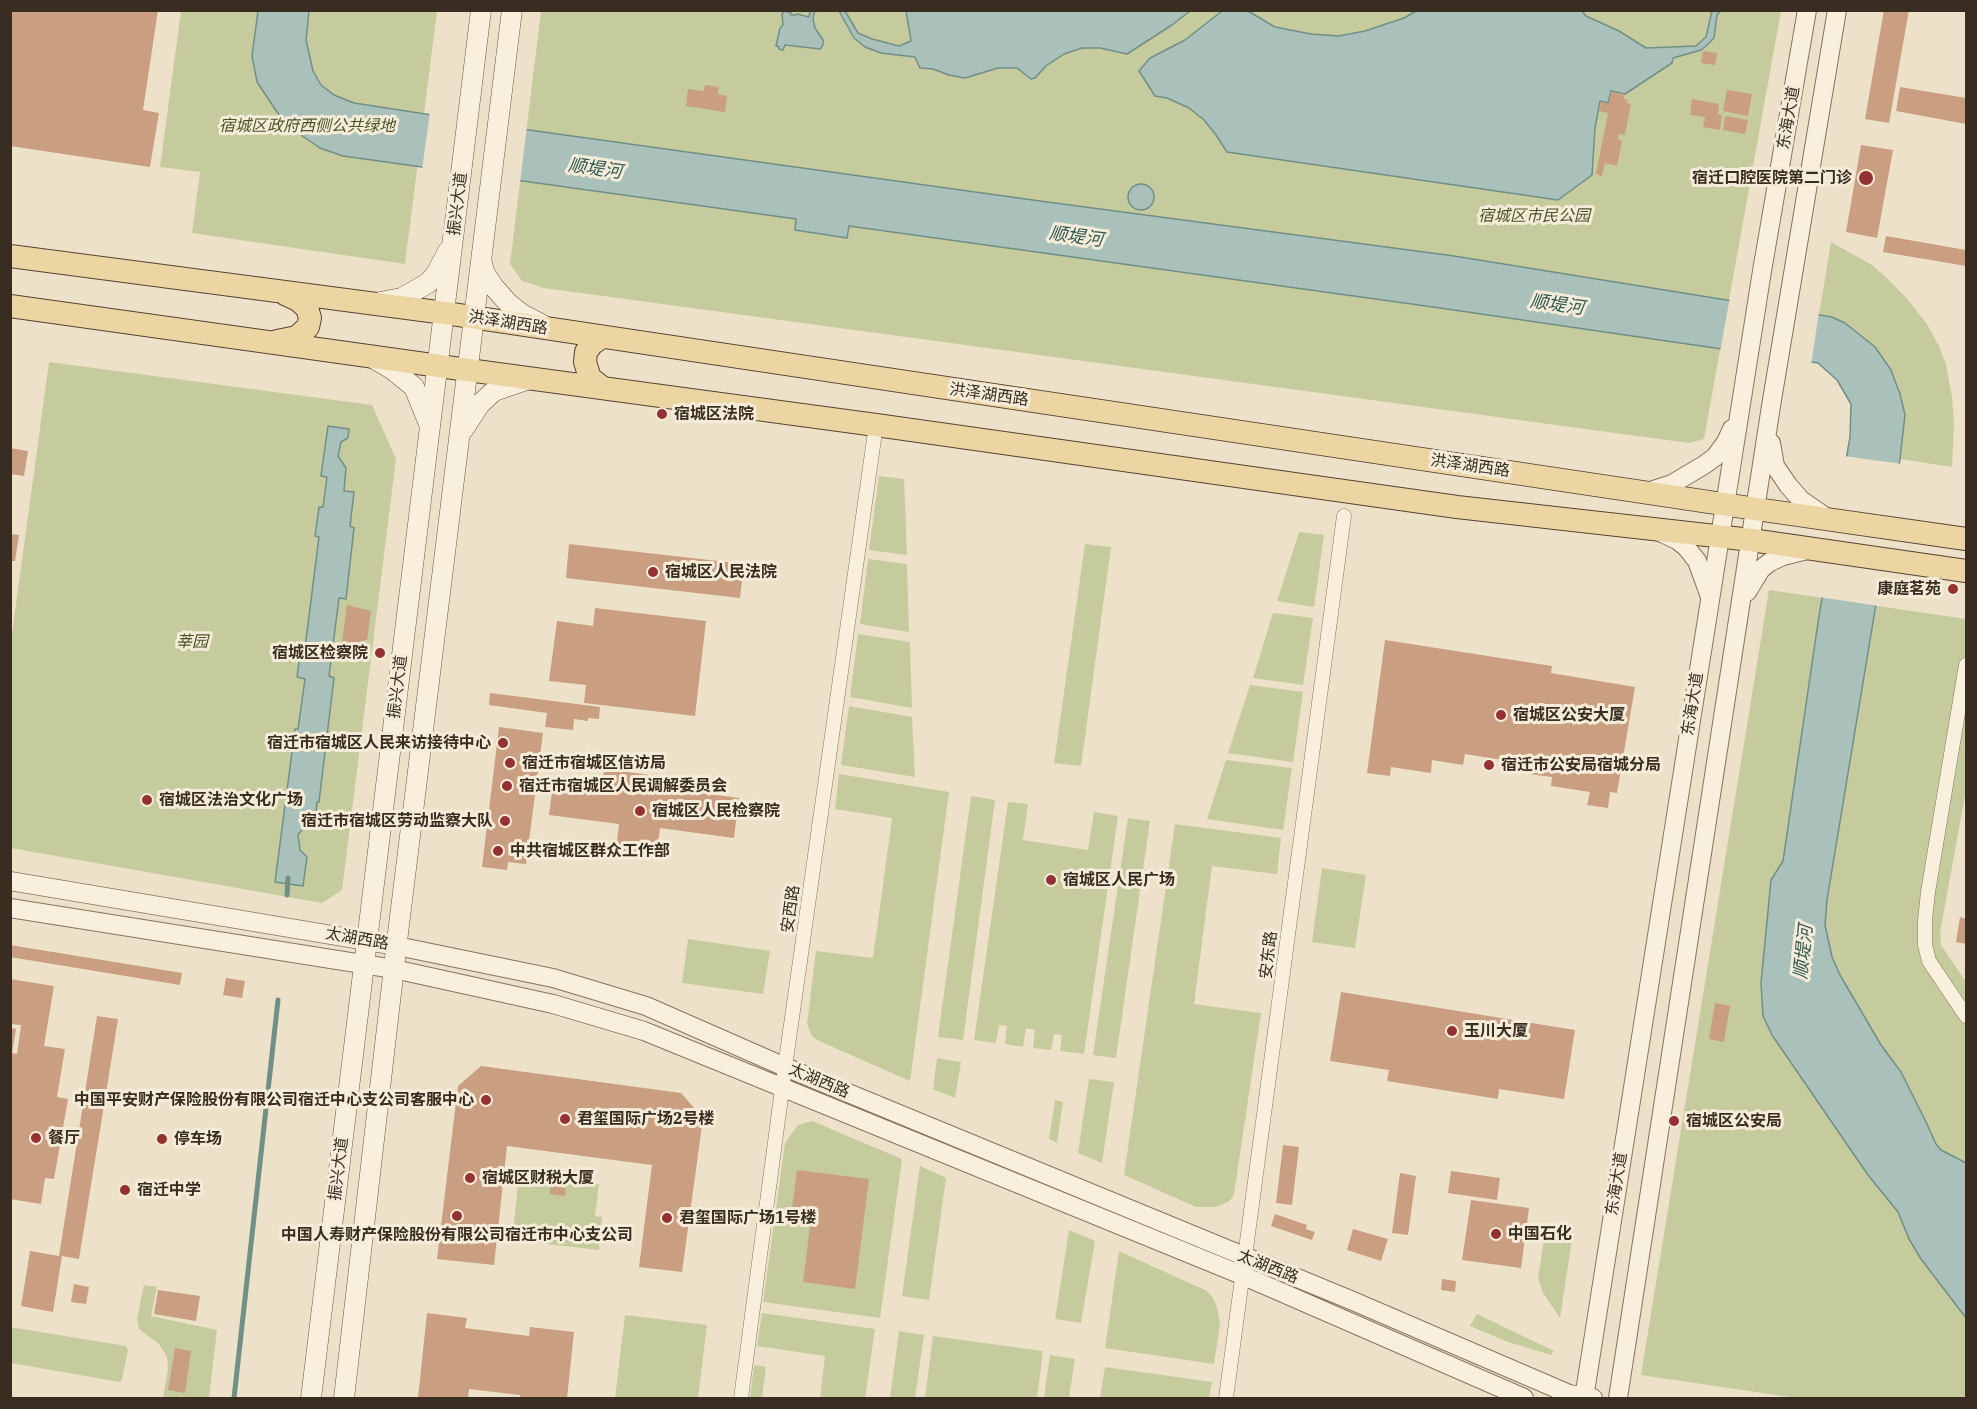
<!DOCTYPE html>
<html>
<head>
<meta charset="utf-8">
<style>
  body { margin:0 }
  #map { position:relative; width:1977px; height:1409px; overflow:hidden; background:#ede2c9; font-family:"IBM Plex Serif",serif }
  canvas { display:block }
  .frame { position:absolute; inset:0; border:12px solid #392d21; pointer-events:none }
</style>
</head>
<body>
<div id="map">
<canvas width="1977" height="1409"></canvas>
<div class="frame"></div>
</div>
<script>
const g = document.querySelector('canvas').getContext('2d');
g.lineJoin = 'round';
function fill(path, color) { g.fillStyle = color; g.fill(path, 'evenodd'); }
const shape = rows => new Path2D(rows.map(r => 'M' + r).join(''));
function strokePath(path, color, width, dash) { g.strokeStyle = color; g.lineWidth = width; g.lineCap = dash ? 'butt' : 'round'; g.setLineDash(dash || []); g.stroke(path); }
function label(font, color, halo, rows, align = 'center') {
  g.font = font + ' "IBM Plex Serif","Noto Sans SC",serif'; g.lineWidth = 6; g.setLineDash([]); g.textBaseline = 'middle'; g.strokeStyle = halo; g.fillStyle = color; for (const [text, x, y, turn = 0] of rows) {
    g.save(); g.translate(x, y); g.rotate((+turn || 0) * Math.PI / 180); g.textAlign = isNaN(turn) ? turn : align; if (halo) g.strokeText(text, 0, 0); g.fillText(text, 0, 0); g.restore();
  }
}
const green = shape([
  [181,11,437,11,405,264,192,233,200,172,160,167],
  [541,11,1781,11,1704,439,1689,443,544,288,522,281,510,264],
  [1831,242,1872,265,1888,279,1909,301,1927,324,1939,346,1946,364,1952,397,1954,424,1952,467,1900,459,1905,415,1819,315],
  [49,362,372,405,396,459,342,890,322,903,11,848,11,641],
  [879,476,904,479,907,555,869,550],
  [1299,532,1324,535,1314,607,1277,601],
  [1085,544,1111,547,1081,766,1054,763],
  [868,559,907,564,909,632,860,624],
  [1769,590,1966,619,1966,790,1940,933,1941,945,1966,982,1966,1398,1796,1398,1641,1375],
  [1273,613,1313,618,1303,685,1253,678],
  [858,634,910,642,912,708,850,697],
  [1250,685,1303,692,1293,762,1228,753],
  [849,706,912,717,915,777,841,765],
  [1226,760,1292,768,1283,830,1207,819],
  [839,774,949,792,910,1081,817,1040,812,1036,807,1024,816,951,873,958,892,818,835,809],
  [971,796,995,800,963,1040,938,1037],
  [1008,802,1028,804,1023,840,1088,850,1094,812,1118,816,1084,1054,1060,1051,1062,1035,1054,1034,1051,1050,1033,1048,1035,1030,1026,1028,1023,1047,1005,1044,1007,1026,999,1025,996,1043,974,1040],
  [1128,818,1150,821,1116,1058,1093,1055],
  [1175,824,1281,838,1277,874,1212,866,1194,1004,1261,1013,1234,1194,1230,1201,1216,1207,1196,1207,1124,1175],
  [1322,868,1366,875,1355,948,1312,942],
  [688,939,770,951,763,994,682,983],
  [937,1058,961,1062,955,1098,933,1089],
  [1089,1079,1114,1082,1102,1163,1078,1153],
  [1055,1100,1063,1102,1057,1143,1049,1139],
  [812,1121,902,1159,880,1318,763,1302,785,1143,798,1125],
  [920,1166,946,1178,929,1300,902,1296],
  [519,1175,599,1184,595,1216,602,1217,599,1250,512,1240],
  [1563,1225,1574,1226,1560,1318,1543,1293,1538,1279,1544,1239,1551,1231],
  [1069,1230,1095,1241,1081,1323,1055,1319],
  [1119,1251,1207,1291,1213,1298,1217,1307,1220,1324,1214,1364,1105,1348],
  [144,1285,157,1287,151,1316,217,1330,209,1398,163,1398,168,1369,167,1357,159,1344,139,1329,137,1319],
  [762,1313,875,1329,865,1398,820,1398,825,1356,757,1346],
  [1477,1314,1554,1351,1551,1355,1508,1342,1470,1326],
  [625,1315,707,1325,698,1398,615,1398],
  [10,1327,126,1346,128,1350,122,1379,120,1382,11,1363],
  [899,1331,924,1335,915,1398,890,1398],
  [933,1336,1043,1351,1037,1398,925,1398],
  [1050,1355,1075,1359,1069,1398,1044,1398],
  [754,1365,766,1367,762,1398,750,1398],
  [1105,1367,1212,1382,1209,1398,1100,1398]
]);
const water = shape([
  [258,11,309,11,306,40,313,71,321,85,334,95,354,103,536,131,1040,201,1454,256,1832,317,1845,323,1875,347,1891,370,1900,394,1905,415,1900,459,1827,900,1825,925,1832,957,1840,975,1881,1045,1901,1072,1926,1122,1936,1144,1941,1150,1966,1163,1966,1318,1921,1259,1909,1239,1898,1212,1868,1175,1772,1035,1763,1016,1761,983,1771,880,1783,861,1819,616,1850,437,1851,404,1837,380,1818,363,1433,307,849,226,847,238,795,230,796,219,343,156,320,148,295,131,277,112,257,82,252,56,258,11],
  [784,11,791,13,791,15,796,15,797,14,809,17,810,12,809,11,819,11,814,12,813,19,815,28,823,40,823,45,820,49,785,45,783,50,779,49,779,47,776,46,780,28,783,25,782,14,784,11],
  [839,11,845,11,858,33,872,39,899,46,911,41,906,11,1190,11,1172,25,1127,54,1100,48,1082,48,1064,54,1046,66,1035,78,1031,79,1017,68,998,68,965,78,949,75,933,69,920,68,915,57,881,53,865,47,854,38,839,11],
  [1222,11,1248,11,1275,27,1311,34,1339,36,1365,31,1404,18,1416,11,1582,11,1586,16,1619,31,1646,48,1696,46,1706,37,1712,11,1721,11,1717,15,1714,38,1706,46,1701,50,1673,58,1672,63,1625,94,1611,91,1608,103,1600,101,1595,128,1592,175,1558,200,1227,152,1216,135,1204,120,1189,108,1167,98,1155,96,1139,71,1150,58,1185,40,1222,11],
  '1128 197a13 13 0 1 1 26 0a13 13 0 1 1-26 0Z',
  [328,426,349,429,348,438,341,442,338,456,346,468,344,491,354,492,350,526,354,528,346,599,339,598,329,676,334,678,319,802,317,802,315,823,304,827,298,835,300,850,307,857,303,886,275,882,295,729,298,729,305,679,297,677,301,647,305,648,319,537,315,536,319,507,323,507,327,477,321,476,328,426]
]);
const pier = shape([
  [430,112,527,126,520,183,422,170],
  [1730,297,1819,312,1811,365,1720,352],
  [1844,456,1902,464,1879,606,1819,597]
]);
const stream = shape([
  [287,895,288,878],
  [234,1398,278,1000]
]);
const building = shape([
  [10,10,158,10,143,110,159,113,150,167,10,146],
  [1884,10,1909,10,1889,123,1865,119],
  [1703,51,1717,53,1715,65,1701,63],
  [705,85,719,87,718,94,727,96,725,112,686,106,688,89,704,91],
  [1900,87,1966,98,1966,124,1896,111],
  [1727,90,1752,94,1748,116,1723,111],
  [1611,92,1624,94,1624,99,1628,100,1627,103,1631,104,1625,135,1619,134,1618,140,1622,141,1617,166,1605,163,1602,176,1596,174,1608,113,1599,111,1601,102,1609,104],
  [1692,99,1719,104,1718,114,1722,115,1720,130,1703,127,1705,117,1690,115],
  [1725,116,1748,120,1745,134,1723,130],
  [1861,145,1893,150,1877,238,1846,232],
  [1511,208,1520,209,1517,224,1509,222],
  [1886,236,1966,250,1966,266,1883,252],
  [10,448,28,451,24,476,10,474],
  [10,534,19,535,15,561,10,561],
  [569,544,744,564,740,598,566,578],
  [347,605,371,611,367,640,364,640,360,663,351,661,352,652,341,650],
  [595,608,706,621,695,716,584,703,586,685,549,681,557,621,593,626],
  [1385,640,1552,666,1551,673,1635,687,1617,793,1610,792,1608,808,1587,805,1590,792,1551,786,1552,777,1521,773,1522,763,1465,754,1463,765,1432,760,1431,773,1391,767,1390,776,1367,773],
  [490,693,600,707,599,719,588,718,588,721,574,719,573,730,545,727,547,713,489,705],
  [499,727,543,733,526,864,508,862,507,870,482,867],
  [604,769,688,780,686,791,739,798,734,838,660,828,656,856,616,850,619,824,549,815,554,776,603,782],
  [1960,917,1966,919,1966,944,1956,942],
  [10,945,182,973,180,985,10,957],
  [226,978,245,981,242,998,223,995],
  [10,979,54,986,44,1046,65,1049,57,1097,68,1099,54,1179,45,1178,41,1204,10,1199,10,1028,16,1029,12,1053,17,1054,21,1025,10,1024],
  [1341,992,1575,1030,1564,1099,1499,1089,1498,1099,1387,1081,1389,1070,1330,1061],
  [1715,1003,1730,1006,1724,1042,1709,1039],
  [97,1016,118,1019,79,1259,62,1256,53,1312,21,1306,30,1251,59,1256],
  [481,1066,681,1093,703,1118,682,1272,639,1267,652,1165,507,1146,494,1265,437,1259,458,1086],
  [1283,1145,1299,1147,1292,1205,1276,1203],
  [797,1170,869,1179,855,1289,803,1282,812,1211,792,1209],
  [1451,1171,1500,1178,1497,1200,1448,1193],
  [1400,1173,1416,1176,1408,1235,1392,1233],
  [551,1184,566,1186,565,1196,550,1194],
  [1471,1200,1529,1208,1521,1268,1462,1260],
  [1275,1214,1307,1225,1306,1229,1315,1232,1312,1240,1271,1226],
  [1353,1229,1388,1239,1381,1261,1347,1250],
  [1442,1279,1456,1281,1455,1292,1441,1290],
  [74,1284,89,1287,86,1304,71,1302],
  [158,1290,200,1296,196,1321,154,1314],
  [427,1313,467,1318,465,1328,529,1336,530,1327,574,1332,567,1398,520,1398,520,1395,469,1389,468,1398,418,1398],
  [175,1348,191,1351,185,1393,168,1390]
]);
const minor = shape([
  [1966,665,1928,892,1925,920,1925,945,1929,961,1966,1016],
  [741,1398,785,1067,876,425],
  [1226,1398,1344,516]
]);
const tertiary = shape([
  [1771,443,1775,466,1788,485,1801,500,1827,518],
  [1647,492,1672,484,1704,465,1715,457,1726,442,1732,429],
  [1660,532,1677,540,1686,547,1697,561,1709,594],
  [1747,592,1761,569,1770,562,1783,556,1807,550],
  [10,881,397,946,553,978,646,1006,785,1067,1353,1301,1569,1394,1593,1398],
  [10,908,394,969,553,1004,644,1031,1244,1276,1524,1398],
  [1584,1398,1762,271,1807,10],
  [1618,1398,1771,406,1837,10]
]);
const secondary = shape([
  [482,263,484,272,493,286,508,303,522,314,543,325],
  [380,302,402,298,428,283,436,274,448,251],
  [373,358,393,370,414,387,429,424],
  [463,430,480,404,494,391,529,379],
  [311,1398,481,10],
  [344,1398,398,933,512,10]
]);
const primary = shape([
  [10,256,445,313,1756,509,1966,539],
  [10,306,468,370,876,425,1457,507,1751,540,1966,571],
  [602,337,592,344,586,352,585,362,590,378,603,388],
  [277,341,297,337,308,327,310,318,307,308,298,300,285,294]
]);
const markers = [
  [1866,178,8,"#943133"],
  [662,414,6,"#943133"],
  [653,572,6,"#943133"],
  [1953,589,6,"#943133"],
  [380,653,6,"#943133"],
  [1501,715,6,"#943133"],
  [503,743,6,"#943133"],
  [510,763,6,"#943133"],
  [1489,765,6,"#943133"],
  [507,786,6,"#943133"],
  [147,800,6,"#943133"],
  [640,811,6,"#943133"],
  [505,821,6,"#943133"],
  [498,851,6,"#943133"],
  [1051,880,6,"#943133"],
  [1452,1031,6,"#943133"],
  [486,1100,6,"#943133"],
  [565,1119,6,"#943133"],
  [1674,1121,6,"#943133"],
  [36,1138,6,"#943133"],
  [162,1139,6,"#943133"],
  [470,1178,6,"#943133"],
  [125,1190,6,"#943133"],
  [457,1216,6,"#943133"],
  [667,1218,6,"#943133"],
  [1496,1234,6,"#943133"]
];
const streetNames = [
  ["东海大道",1789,118,-80],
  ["振兴大道",458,204,-83],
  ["洪泽湖西路",508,323,9],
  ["洪泽湖西路",989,395,8],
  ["洪泽湖西路",1470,466,8],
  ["振兴大道",398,687,-83],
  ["东海大道",1693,704,-81],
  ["安西路",791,909,-82],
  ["太湖西路",357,939,10],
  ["安东路",1269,955,-83],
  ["太湖西路",819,1081,23],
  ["振兴大道",339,1169,-83],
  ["东海大道",1617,1184,-81],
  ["太湖西路",1268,1267,22]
];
const parkNames = [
  ["宿城区政府西侧公共绿地",307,126],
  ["宿城区市民公园",1534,216],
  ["莘园",192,642]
];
const poiNames = [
  ["宿迁口腔医院第二门诊",1852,178,"right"],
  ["宿城区法院",674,414],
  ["宿城区人民法院",665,572],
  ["康庭茗苑",1941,589,"right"],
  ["宿城区检察院",368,653,"right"],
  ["宿城区公安大厦",1513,715],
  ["宿迁市宿城区人民来访接待中心",491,743,"right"],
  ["宿迁市宿城区信访局",522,763],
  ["宿迁市公安局宿城分局",1501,765],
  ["宿迁市宿城区人民调解委员会",519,786],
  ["宿城区法治文化广场",159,800],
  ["宿城区人民检察院",652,811],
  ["宿迁市宿城区劳动监察大队",493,821,"right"],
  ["中共宿城区群众工作部",510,851],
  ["宿城区人民广场",1063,880],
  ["玉川大厦",1464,1031],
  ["中国平安财产保险股份有限公司宿迁中心支公司客服中心",474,1100,"right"],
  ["君玺国际广场2号楼",577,1119],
  ["宿城区公安局",1686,1121],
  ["餐厅",48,1138],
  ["停车场",174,1139],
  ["宿城区财税大厦",482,1178],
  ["宿迁中学",137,1190],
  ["君玺国际广场1号楼",679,1218],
  ["中国石化",1508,1234],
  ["中国人寿财产保险股份有限公司宿迁市中心支公司",457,1235,"center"]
];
const waterNames = [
  ["顺堤河",595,169,8],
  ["顺堤河",1076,237,8],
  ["顺堤河",1557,305,8],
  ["顺堤河",1804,952,-84]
];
fill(green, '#c6cb9d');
fill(water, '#a9c1ba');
strokePath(water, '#708f87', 1.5);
fill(pier, '#ede2c9');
strokePath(stream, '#708f87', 5);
fill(building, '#c99e81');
strokePath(minor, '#88745e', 15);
strokePath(tertiary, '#88745e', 20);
strokePath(secondary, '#6a5541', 21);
strokePath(primary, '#564332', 24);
strokePath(minor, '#f8efdc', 14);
strokePath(tertiary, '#f8efdc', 18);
strokePath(secondary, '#f8efdc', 20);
strokePath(primary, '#edd5a3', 22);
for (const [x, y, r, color] of markers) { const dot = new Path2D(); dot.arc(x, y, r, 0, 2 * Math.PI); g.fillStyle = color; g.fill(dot); strokePath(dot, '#f4ecd8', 2); }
label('16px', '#392d21', '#f4ecd8', streetNames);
label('italic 16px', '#4a5529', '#f4ecd8', parkNames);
label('bold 16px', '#392d21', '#f4ecd8', poiNames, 'left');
label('italic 18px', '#315855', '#f4ecd8', waterNames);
</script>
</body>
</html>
